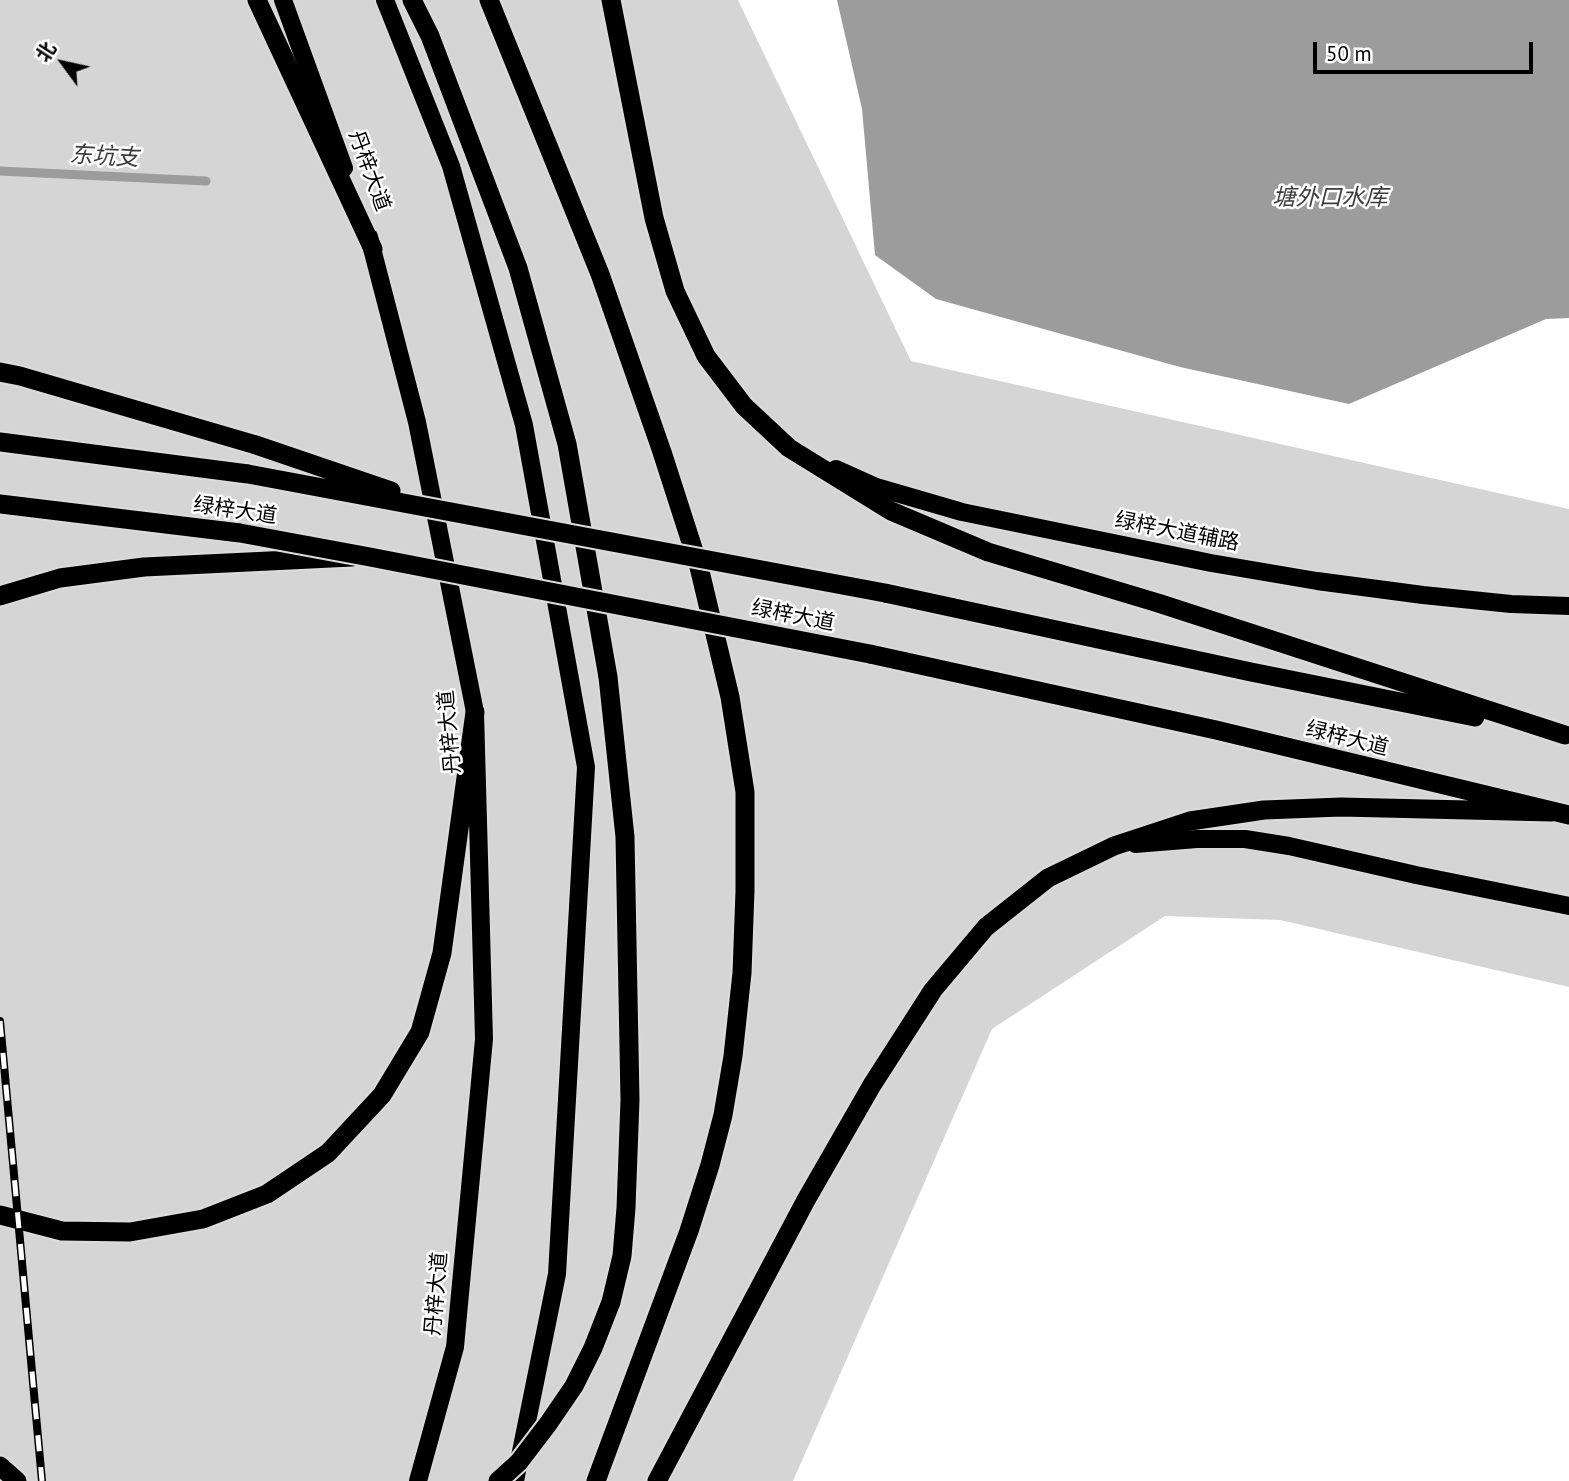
<!DOCTYPE html>
<html>
<head>
<meta charset="utf-8">
<style>
  body { margin:0 }
  #map { position:relative; width:1569px; height:1481px; overflow:hidden; background:#fff; font-family:"PT Sans","Noto Sans SC",sans-serif }
  canvas { display:block }
  .north { position:absolute; left:28px; top:28px; width:70px; height:70px; -webkit-text-stroke:5px #fff; paint-order:stroke; rotate:303deg; font-size:19px; font-weight:700; line-height:28px; text-align:center; color:#000 }
  .north::after { content:''; display:block; margin:auto; width:24px; height:32px; background:#000; clip-path:polygon(50% 0,100% 100%,50% 72%,0 100%) }
  .scale { position:absolute; left:1313px; top:42px; width:220px; height:32px; box-sizing:border-box; border:4px solid #000; border-top:0; padding-left:9px; font-size:21px; line-height:24px; white-space:nowrap; color:#000; -webkit-text-stroke:5px #fff; paint-order:stroke }
</style>
</head>
<body>
<div id="map">
<canvas width="1569" height="1481"></canvas>
<div class="north">北</div>
<div class="scale">50 m</div>
</div>
<script>
const g = document.querySelector('canvas').getContext('2d');
g.lineJoin = 'round';
function fill(path, color) { g.fillStyle = color; g.fill(path, 'evenodd'); }
const shape = rows => new Path2D(rows.map(r => 'M' + r).join(''));
function strokePath(path, color, width, dash) { g.strokeStyle = color; g.lineWidth = width; g.lineCap = dash ? 'butt' : 'round'; g.setLineDash(dash || []); g.stroke(path); }
function label(font, color, halo, rows, align = 'center') {
  g.font = font + ' "PT Sans","Noto Sans SC",sans-serif'; g.lineWidth = 5; g.setLineDash([]); g.textBaseline = 'middle'; g.strokeStyle = halo; g.fillStyle = color; for (const [text, x, y, turn = 0] of rows) {
    g.save(); g.translate(x, y); g.rotate((+turn || 0) * Math.PI / 180); g.textAlign = isNaN(turn) ? turn : align; if (halo) g.strokeText(text, 0, 0); g.fillText(text, 0, 0); g.restore();
  }
}
const green = shape([
  [0,0,738,0,911,361,1569,509,1569,987,1280,920,1165,916,992,1029,793,1481,0,1481]
]);
const water = shape([
  [837,0,1569,0,1569,318,1546,319,1349,404,1180,367,936,299,875,255,862,109]
]);
const stream = shape([
  [0,171,206,181]
]);
const primary = shape([
  [283,0,344,168],
  [385,0,451,166,524,425,586,767,557,1274,515,1481],
  [369,237,417,422,475,712,484,1039,455,1347,418,1481],
  [836,469,876,487,962,512,1211,563,1317,581,1423,595,1511,604,1569,606],
  [1135,844,1197,839,1245,839,1289,846,1416,875,1569,906]
]);
const trunk = shape([
  [257,0,373,249],
  [412,0,430,36,518,268,567,444,608,677],
  [489,0,600,274,662,452,699,567,730,697,745,792,745,891,742,973,733,1056,723,1115,710,1165,689,1231,596,1481],
  [611,0,654,218,675,291,706,356,744,406,789,448,891,511,988,552,1158,603,1565,735],
  [0,372,20,376,256,445],
  [0,442,248,474],
  [0,504,240,533],
  [885,593,1251,672,1475,717],
  [0,596,60,578,144,567,352,557],
  [870,654,1216,730,1569,815],
  [0,1215,62,1231,130,1232,203,1219,267,1194,328,1153,382,1095,420,1032,442,953,475,712],
  [0,1466,17,1481],
  [657,1481,806,1200,872,1085,933,990,986,927,1048,878,1114,846,1190,821,1264,810,1341,807,1552,812]
]);
const rail = shape([
  [0,1021,42,1481]
]);
const trunkBridge = shape([
  [256,445,391,491],
  [248,474,885,593],
  [240,533,370,557,870,654],
  [498,1481,519,1462,548,1424,574,1386,593,1348,611,1302,622,1256,626,1208,630,1100,625,837,608,677]
]);
const streetNames = [
  ["丹梓大道",369,171,70],
  ["绿梓大道",235,511,8],
  ["绿梓大道辅路",1177,532,11],
  ["绿梓大道",793,616,11],
  ["丹梓大道",450,732,-95],
  ["绿梓大道",1347,739,14],
  ["丹梓大道",437,1294,-85]
];
const waterNames = [
  ["东坑支",104,157,3],
  ["塘外口水库",1330,198]
];
fill(green, '#d5d5d5');
fill(water, '#9c9c9c');
strokePath(stream, '#9c9c9c', 9);
strokePath(primary, '#dbdbdb', 21);
strokePath(trunk, '#dbdbdb', 23);
strokePath(primary, '#000', 18);
strokePath(trunk, '#000', 19);
strokePath(rail, '#000', 8);
strokePath(rail, '#fff', 5, [16]);
strokePath(trunkBridge, '#dbdbdb', 23, []);
strokePath(trunkBridge, '#000', 19);
label('21px', '#000', '#fff', streetNames);
label('italic 23px', '#3d3d3d', '#fff', waterNames);
</script>
</body>
</html>
